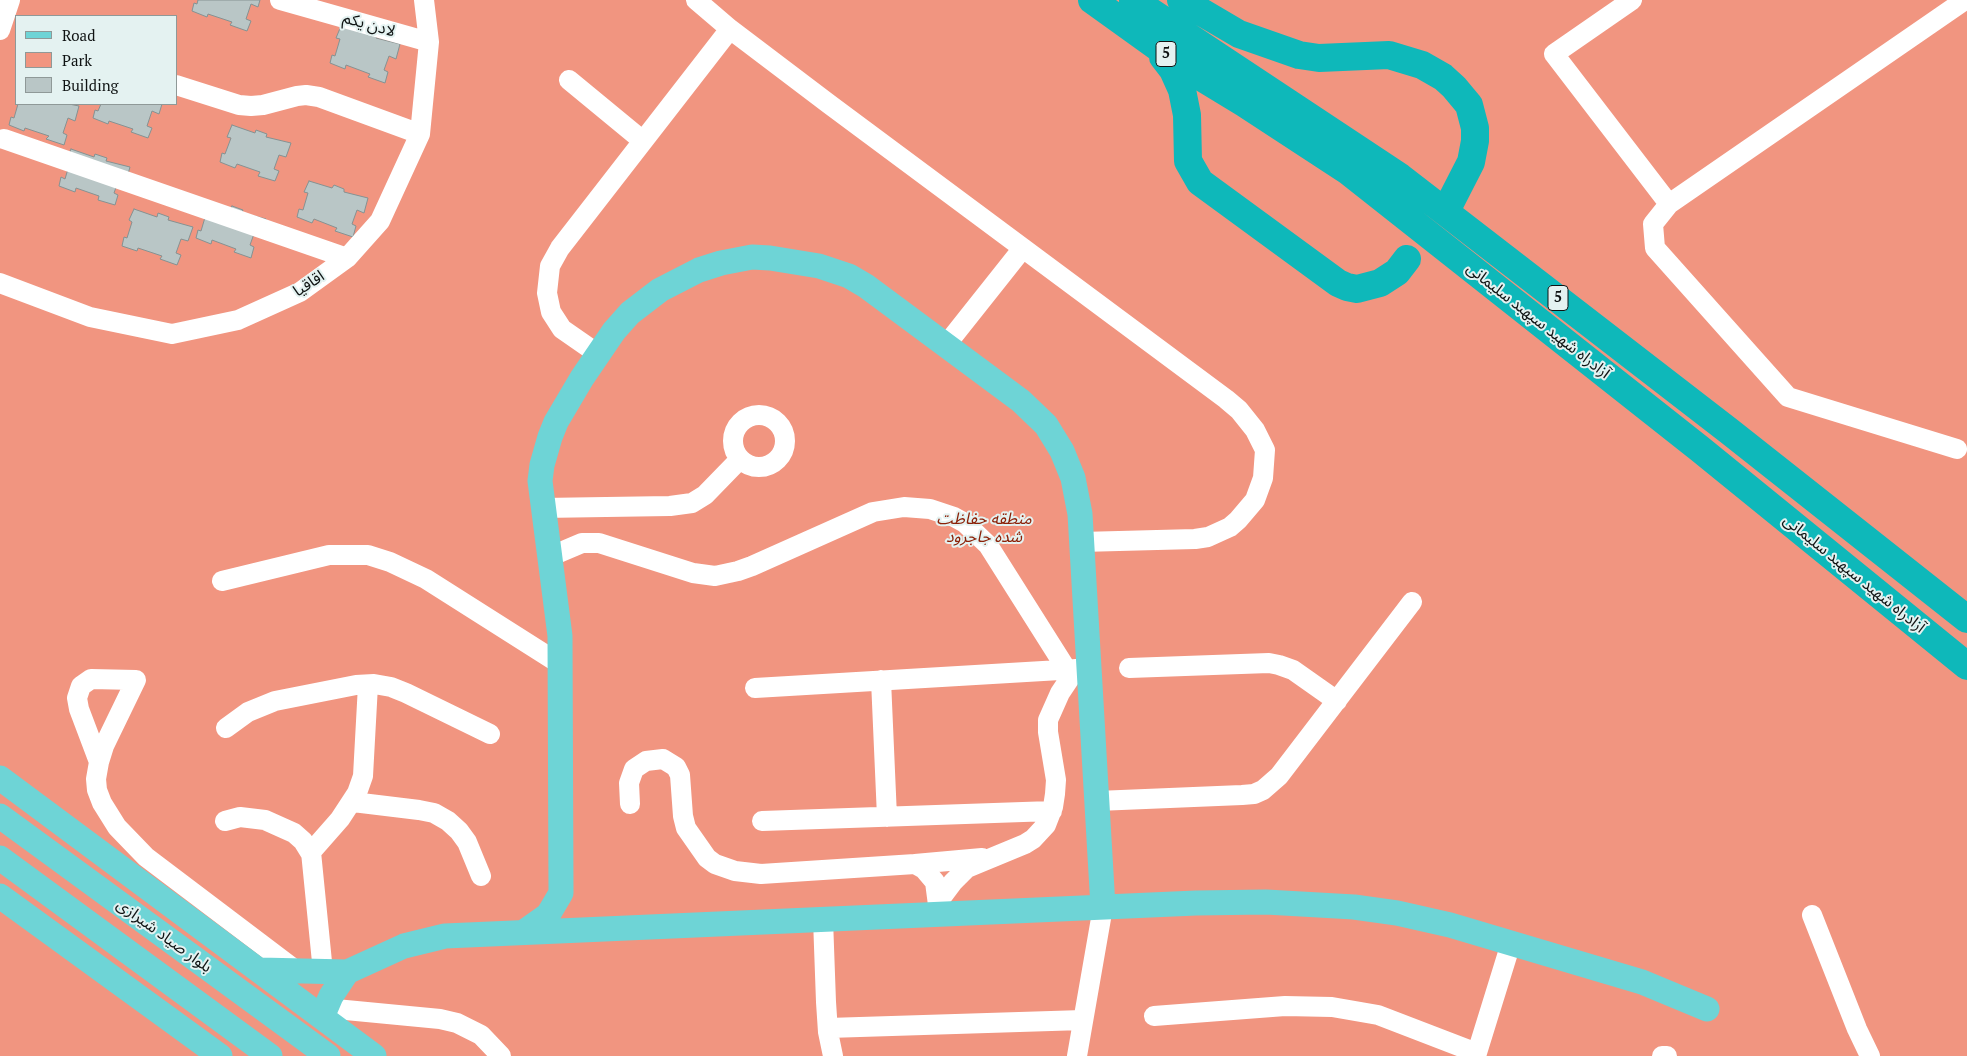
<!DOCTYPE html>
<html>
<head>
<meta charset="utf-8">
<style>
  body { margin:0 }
  #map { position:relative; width:1967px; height:1056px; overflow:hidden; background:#d7e4e4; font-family:"PT Serif",serif }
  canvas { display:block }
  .legend { position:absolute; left:15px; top:15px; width:162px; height:90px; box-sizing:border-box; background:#e4f2f1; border:1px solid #8f9998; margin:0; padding:6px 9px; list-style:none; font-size:15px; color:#0f1313 }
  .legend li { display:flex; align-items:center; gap:10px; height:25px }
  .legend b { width:25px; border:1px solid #8f9998 }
</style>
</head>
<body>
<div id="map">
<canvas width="1967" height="1056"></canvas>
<ul class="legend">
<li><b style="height:6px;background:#6ed4d6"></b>Road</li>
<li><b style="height:14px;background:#f19580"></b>Park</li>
<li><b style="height:14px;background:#b9c6c6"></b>Building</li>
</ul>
</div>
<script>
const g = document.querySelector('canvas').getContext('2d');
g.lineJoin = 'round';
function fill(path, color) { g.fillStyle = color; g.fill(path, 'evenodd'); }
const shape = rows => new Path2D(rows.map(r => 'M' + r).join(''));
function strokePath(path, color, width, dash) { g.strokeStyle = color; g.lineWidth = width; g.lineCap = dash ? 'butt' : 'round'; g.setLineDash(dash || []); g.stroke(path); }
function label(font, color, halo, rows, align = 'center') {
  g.font = font + ' "PT Serif","Noto Sans Arabic",serif'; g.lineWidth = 4; g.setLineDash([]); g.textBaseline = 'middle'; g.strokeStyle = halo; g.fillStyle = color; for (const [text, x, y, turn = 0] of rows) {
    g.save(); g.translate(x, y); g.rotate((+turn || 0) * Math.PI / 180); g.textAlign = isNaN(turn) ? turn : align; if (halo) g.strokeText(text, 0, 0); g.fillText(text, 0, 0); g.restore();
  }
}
const green = shape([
  [0,0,1967,0,1967,1056,0,1056],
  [16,16,176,16,176,104,16,104]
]);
const building = shape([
  [198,0,260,0,258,7,251,4,246,19,251,21,247,31,230,25,232,22,208,14,207,17,192,11,194,3,197,4,198,0],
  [341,26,377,35,376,38,400,44,396,59,389,56,384,70,388,72,385,83,368,77,370,74,346,65,345,69,330,63,332,55,335,56,340,39,336,38,341,26],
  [18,104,69,104,79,106,75,121,68,118,63,133,67,135,64,145,46,139,49,136,25,128,24,131,9,125,11,117,14,118,18,104],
  [101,104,162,104,159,114,152,111,147,126,152,128,148,138,131,132,133,129,109,121,108,124,93,118,95,110,98,111,101,104],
  [232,125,255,133,256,130,267,134,266,137,291,143,286,157,279,155,274,169,279,171,275,181,258,176,260,172,237,164,235,168,220,162,222,153,225,154,231,138,227,137,232,125],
  [71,149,94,157,95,154,107,158,106,161,130,167,126,181,119,179,114,193,118,195,115,205,98,200,99,196,76,188,75,192,59,186,61,177,65,179,70,162,66,161,71,149],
  [309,181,332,188,334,185,344,189,344,192,368,198,364,213,357,210,352,224,356,226,353,237,335,231,337,228,314,219,312,223,297,217,299,209,303,210,308,193,304,192,309,181],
  [232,206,243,210,242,213,266,219,262,234,255,231,250,245,254,247,251,258,234,252,236,249,212,240,211,244,196,238,198,230,201,231,206,214,230,209,232,206],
  [134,209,157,217,158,213,169,217,168,220,193,227,188,241,181,239,176,253,181,255,177,265,160,259,162,256,138,248,137,251,122,246,124,237,127,238,132,222,129,220,134,209]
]);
const minor = shape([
  [280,0,429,42],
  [696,0,730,29,829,104,1226,399,1239,410,1255,430,1265,450,1263,478,1255,500,1238,520,1230,527,1208,537,1195,539,1081,542],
  [1632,0,1554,54,1669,204],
  [0,30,10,0],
  [569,80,643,141],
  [176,85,239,105,251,106,263,105,297,96,306,95,319,97,420,134],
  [4,139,347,258],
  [0,283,90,317,172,334,238,320,300,292,347,258,380,221,420,134,429,42,424,0],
  [946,345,1023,248],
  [598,354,562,329,551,312,547,293,550,266,560,248,730,29],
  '733 441a26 26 0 1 1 52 0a26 26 0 1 1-52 0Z',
  [1957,449,1788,397,1655,248,1653,224,1669,204,1965,0],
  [542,508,670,506,692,503,705,495,740,459],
  [549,557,582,543,599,543,693,573,715,576,738,571,752,566,873,512,904,507,930,509,954,517,965,523,988,545,1067,670],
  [222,581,329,555,368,555,390,562,426,579,560,664],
  [1129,668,1269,663,1279,665,1293,670,1337,701],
  [881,680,887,817],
  [755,688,1077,669],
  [226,728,248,712,275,701,356,685,374,684,391,687,406,693,490,734],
  [99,762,79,709,77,698,81,686,91,679,136,680,104,746,99,762,96,779,97,790,102,803,117,827,146,857,298,972],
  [1097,801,1242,795,1254,794,1263,790,1279,776,1412,602],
  [353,802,419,810,434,813,448,821,459,831,467,842,481,876],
  [630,804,629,783,634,769,646,761,663,759,676,767,680,775,683,816,686,828,707,858,715,864,735,871,761,874,915,864],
  [225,821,240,817,265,820,294,833,303,841,311,854],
  [762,821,1052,811],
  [938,905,935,882,924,869,915,864,982,858],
  [937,914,941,898,953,882,967,868,1025,844,1033,839,1046,825,1053,807,1055,794,1056,780,1048,732,1048,720,1060,693,1076,669],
  [1812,915,1857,1029,1870,1056],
  [823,919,826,1002,828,1032,833,1056],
  [323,972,311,852,340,819,357,793,363,776,368,685],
  [325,1008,440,1019,457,1023,481,1035,501,1056],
  [1154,1016,1285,1006,1332,1007,1378,1015,1477,1053],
  [828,1028,1083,1020],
  [1077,1056,1103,907],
  [1476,1056,1511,943],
  [1662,1056,1667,1056]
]);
const major = shape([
  [0,778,374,1056],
  [0,816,328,1056],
  [0,858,270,1056],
  [0,896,220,1056],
  [524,932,548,915,561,893,560,636,540,481,542,465,550,437,556,422,582,378,614,331,630,313,660,290,699,270,721,263,752,257,770,258,819,266,849,276,866,286,1021,401,1046,425,1062,451,1073,478,1080,514,1103,907],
  [260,970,347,972,404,946,445,936,1196,903,1266,902,1354,907,1397,913,1450,925,1642,982,1707,1009],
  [322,1017,331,996,347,972]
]);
const highway = shape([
  [1092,0,1188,69,1244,103,1348,171,1700,449,1967,666],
  [1133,0,1400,177,1729,431,1967,619],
  [1181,0,1239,34,1299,55,1319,58,1389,55,1422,65,1443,77,1454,87,1469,105,1475,128,1475,141,1471,162,1450,203],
  [1163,57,1173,70,1182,90,1187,115,1188,161,1200,182,1338,283,1347,287,1357,289,1380,283,1397,272,1407,259]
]);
const shields = [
  [1166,54,20],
  [1558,298,20]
];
const shieldNames = [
  ["5",1166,54],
  ["5",1558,298]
];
const streetNames = [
  ["لادن یکم",369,25,16],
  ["اقاقیا",309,284,-33],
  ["آزادراه شهید سپهبد سلیمانی",1538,321,38],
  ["آزادراه شهید سپهبد سلیمانی",1854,574,39],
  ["بلوار صیاد شیرازی",164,936,36]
];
const parkNames = [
  ["منطقه حفاظت",984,519],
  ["شده جاجرود",984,537]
];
fill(green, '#f19580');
fill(building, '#b9c6c6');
strokePath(building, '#869292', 1);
strokePath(minor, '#fff', 20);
strokePath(major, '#6ed4d6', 25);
strokePath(highway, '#0eb8ba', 28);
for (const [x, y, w] of shields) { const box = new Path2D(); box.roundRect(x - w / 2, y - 12.5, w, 25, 4); g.fillStyle = '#e4f2f1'; g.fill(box); strokePath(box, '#0f1313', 1); }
label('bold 15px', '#0f1313', null, shieldNames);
label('16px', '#0f1313', '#e4f2f1', streetNames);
label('italic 16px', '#8b2007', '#e4f2f1', parkNames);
</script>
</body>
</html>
